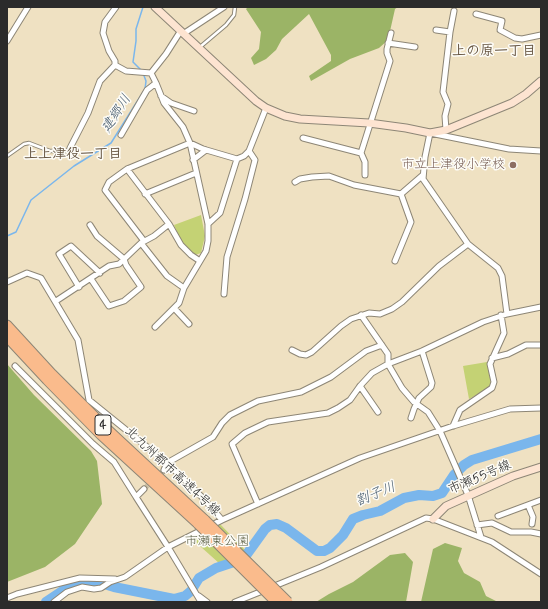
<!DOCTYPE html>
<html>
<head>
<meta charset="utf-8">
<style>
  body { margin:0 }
  #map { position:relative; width:548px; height:609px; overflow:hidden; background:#efe1c2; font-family:Mynerve,sans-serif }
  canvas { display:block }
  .frame { position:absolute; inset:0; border:8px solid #2b2b2b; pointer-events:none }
</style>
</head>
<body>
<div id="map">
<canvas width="548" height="609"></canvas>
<div class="frame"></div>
</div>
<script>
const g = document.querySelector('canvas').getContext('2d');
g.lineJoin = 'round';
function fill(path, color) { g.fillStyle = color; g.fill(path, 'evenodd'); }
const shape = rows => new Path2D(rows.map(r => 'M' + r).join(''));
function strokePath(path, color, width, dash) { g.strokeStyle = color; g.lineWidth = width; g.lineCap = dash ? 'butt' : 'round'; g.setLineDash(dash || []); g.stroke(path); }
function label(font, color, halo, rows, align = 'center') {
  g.font = font + ' Mynerve,"Klee One",sans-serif'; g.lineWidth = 3; g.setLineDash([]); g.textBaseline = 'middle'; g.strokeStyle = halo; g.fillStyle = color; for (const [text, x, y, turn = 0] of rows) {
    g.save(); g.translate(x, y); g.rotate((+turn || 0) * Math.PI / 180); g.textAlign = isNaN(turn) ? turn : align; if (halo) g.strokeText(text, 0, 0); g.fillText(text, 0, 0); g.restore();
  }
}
const green = shape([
  [201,215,205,236,201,253,195,255,182,243,174,225],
  [487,362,491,383,489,388,469,399,463,366],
  [220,524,247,552,239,558,220,564,191,538]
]);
const forest = shape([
  [248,7,398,7,395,9,388,40,379,48,350,59,311,81,309,76,331,61,331,55,309,14,282,39,276,50,266,59,254,65,251,58,259,49,261,32,246,9],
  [7,364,34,395,91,451,97,461,102,504,75,544,45,567,7,582],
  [445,543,462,548,458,561,464,573,480,582,486,596,498,602,421,602,433,549],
  [405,553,413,562,406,602,316,602,329,594,353,582,390,555]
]);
const stream = shape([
  [141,70,133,62,136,41,136,29,143,7],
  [7,236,16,232,31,200,74,166,111,143,145,89,146,81,143,73]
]);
const river = shape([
  [46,602,70,586,84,582,101,583,114,587,174,599,185,596,191,591,199,578,216,568,240,560,247,554,265,529,270,525,277,524,286,528,317,551,324,551,330,548,343,535,353,519,363,515,380,511,404,498,419,495,433,496,442,493,454,475,464,465,472,460,541,439]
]);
const streetTunnel = shape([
  [144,489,164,470]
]);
const lane = shape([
  [200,47,226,25,234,15,235,7],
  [7,156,24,144,29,143,50,151,67,151,70,148]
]);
const street = shape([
  [476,14,502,21,500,30,515,38,522,39,541,35],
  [436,30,450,32],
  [183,34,224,7],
  [7,41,28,7],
  [388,43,415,47],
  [115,65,126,71,151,73],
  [161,96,171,103,194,111],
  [446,130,445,116,448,104,443,92,450,32,454,11],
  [121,135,147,90,156,83,151,73,166,54,180,32],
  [303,138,361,153,390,61,387,53,387,49,391,33],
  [70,148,88,113,100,81,115,65,115,61,109,51,103,33,105,22,116,7],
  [361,153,365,162,365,175],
  [193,160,206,150],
  [295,182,300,179,312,177,329,176,354,185,401,194,423,175],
  [145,194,196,173],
  [169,224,181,245,191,255,200,261],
  [208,224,220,213,237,159],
  [90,225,97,236,124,259,126,265,141,287,124,301,109,306,91,279],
  [144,241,105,190,109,182,127,169,190,143,203,149,237,159,244,156,249,151,266,108],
  [141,243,167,276,184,288,206,251,208,241,208,224,190,143,183,127,164,103,156,83],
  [395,261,411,222,401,194],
  [7,282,27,273,41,278,78,340,89,400,167,463,204,499,222,520],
  [79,287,59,254,71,246,100,273],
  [224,294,227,257,245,199,255,160,249,151],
  [56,301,109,266,119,264,141,243,154,236,169,224,127,169],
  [174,308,189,324],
  [507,314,502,276,498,268,468,244,423,179,425,157,430,133,509,149,541,151],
  [361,315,388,354,388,364,402,388,414,402,428,412,440,431,468,495,481,537],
  [155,327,179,303,184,288],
  [292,350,300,354,306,355,312,352,341,326,351,319,369,313,380,314,392,309,402,302,439,266,468,244],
  [492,358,508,354,526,345,541,345],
  [15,366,93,444,114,462,136,497],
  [360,386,378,412],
  [411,418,414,409,419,398,431,387,432,383,422,351],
  [453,426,460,410,492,388,494,382,490,364,504,333,501,315],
  [164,470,167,463,213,437,222,423,230,415,258,401,301,392,331,377,366,351,382,345],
  [144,489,136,497,168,547,201,602],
  [258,504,232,444,245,433,268,422,328,413,338,408,350,400,360,386,372,373,388,364,422,351,483,322,507,314,541,307],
  [528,505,533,517,532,524],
  [498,516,541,500],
  [477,525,492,523,511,532,531,532,541,534],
  [272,587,321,567,426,518,433,519,492,542,541,574],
  [199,596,207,602],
  [7,598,17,594,80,578,115,579],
  [54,602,67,592,82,587,94,589,101,588,110,582,125,577,168,547,222,520,360,458,453,426,510,409,541,408],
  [235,602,265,590]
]);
const secondary = shape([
  [155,7,256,101,266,108,285,116,300,119,369,123,406,128,430,133,446,130,512,103,526,94,541,81],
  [433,519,446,506,513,476,541,467]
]);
const highway = shape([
  [7,325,52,374,105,427,205,520],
  [7,337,47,380,101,435,198,524]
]);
const highwayBridge = shape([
  [205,520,288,602],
  [198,524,276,602]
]);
const markers = [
  [513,165,4,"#8d6e63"]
];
const shields = [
  [103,425,16]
];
const shieldNames = [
  ["4",103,425]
];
const educationNames = [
  ["市立上津役小学校",505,165]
];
const streetNames = [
  ["北九州都市高速4号線",172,472,43],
  ["市瀬55号線",480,478,-23]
];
const parkNames = [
  ["市瀬東公園",217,542]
];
const neighbourhoodNames = [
  ["上の原一丁目",494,52],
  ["上上津役一丁目",73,155]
];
const waterNames = [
  ["建郷川",117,114,-57],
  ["割子川",376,495,-22]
];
fill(green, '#c4d274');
fill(forest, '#9bb466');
strokePath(stream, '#7ab6ec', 1.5);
strokePath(river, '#7ab6ec', 10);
strokePath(streetTunnel, '#c8bda4', 5, [5, 2.5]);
strokePath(lane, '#8d8676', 4.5);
strokePath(street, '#8d8676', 7);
strokePath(secondary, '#8d8676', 9);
strokePath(highway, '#8d8676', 11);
strokePath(lane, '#fff', 2.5);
strokePath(street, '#fff', 5);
strokePath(secondary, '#fde4d1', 7);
strokePath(highway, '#fabb8c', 9);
strokePath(highwayBridge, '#8d8676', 11, []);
strokePath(highwayBridge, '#fabb8c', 9);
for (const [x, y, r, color] of markers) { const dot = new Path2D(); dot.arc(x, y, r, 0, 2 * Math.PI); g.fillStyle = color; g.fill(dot); strokePath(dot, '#fdfcf7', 1.5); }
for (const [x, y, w] of shields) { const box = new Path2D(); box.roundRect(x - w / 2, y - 10, w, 20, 3); g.fillStyle = '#fdfcf7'; g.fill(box); strokePath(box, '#2b2b2b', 1); }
label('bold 12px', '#2b2b2b', null, shieldNames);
label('13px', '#785e54', '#fdfcf7', educationNames, 'right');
label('13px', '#2b2b2b', '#fdfcf7', streetNames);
label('13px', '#595d41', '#fdfcf7', parkNames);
label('bold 14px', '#64533f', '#fdfcf7', neighbourhoodNames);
label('italic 14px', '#475c6f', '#fdfcf7', waterNames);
</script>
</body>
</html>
